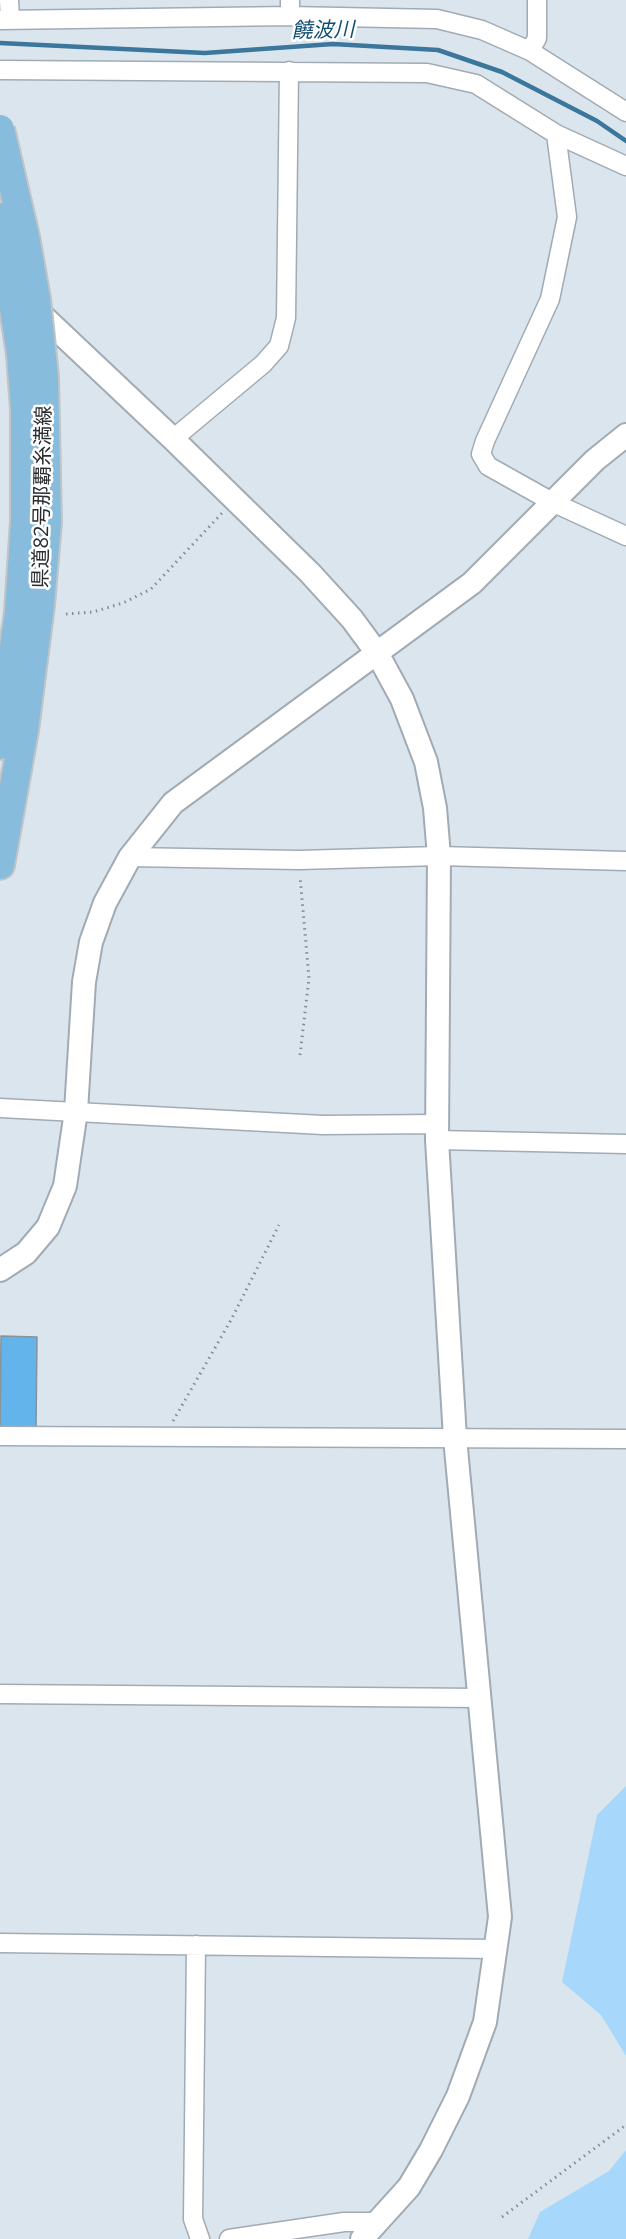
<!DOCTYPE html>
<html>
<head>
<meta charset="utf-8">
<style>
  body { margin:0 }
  canvas { display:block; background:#dbe5ed }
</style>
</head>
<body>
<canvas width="626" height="2239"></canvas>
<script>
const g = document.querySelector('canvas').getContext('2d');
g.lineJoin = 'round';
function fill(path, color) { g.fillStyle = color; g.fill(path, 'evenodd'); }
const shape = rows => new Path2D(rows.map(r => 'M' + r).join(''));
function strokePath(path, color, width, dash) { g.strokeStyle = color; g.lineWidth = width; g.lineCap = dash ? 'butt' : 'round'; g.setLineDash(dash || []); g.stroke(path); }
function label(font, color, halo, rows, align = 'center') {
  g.font = font + ' "Open Sans","Noto Sans JP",sans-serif'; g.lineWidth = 5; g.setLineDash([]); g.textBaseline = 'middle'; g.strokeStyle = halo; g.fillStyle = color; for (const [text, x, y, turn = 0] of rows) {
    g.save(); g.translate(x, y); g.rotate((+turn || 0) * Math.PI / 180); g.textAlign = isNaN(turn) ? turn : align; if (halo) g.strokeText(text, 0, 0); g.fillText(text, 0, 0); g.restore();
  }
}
const green = shape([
  [626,1786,626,2056,601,2015,562,1982,597,1815],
  [626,2150,626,2239,528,2239,540,2212,609,2171]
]);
const stream = shape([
  [0,43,205,53,333,44,438,50,502,72,597,121,626,141]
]);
const building = shape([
  [1,1336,37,1337,36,1430,0,1430,1,1336]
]);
const path = shape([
  [66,614,93,612,123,603,151,589,223,512],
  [300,1055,309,978,300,876],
  [173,1421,231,1320,279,1225],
  [502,2217,626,2125]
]);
const minor = shape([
  [9,0,10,20],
  [290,16,437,19,482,30,530,51,537,38,537,0],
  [0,20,290,16,290,0],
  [530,51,626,112],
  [0,70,427,73,476,84,556,134,567,217,550,299,485,441,481,454,488,466,554,503,626,536],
  [556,134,626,166],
  [173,439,263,364,279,346,286,318,289,71],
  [130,857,299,860,439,856,626,861],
  [0,1108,323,1125,437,1124],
  [437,1140,626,1144],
  [0,1436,626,1439],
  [0,1694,479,1698],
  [0,1943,495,1949],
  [196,1945,193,2219,200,2239],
  [229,2239,344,2222,380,2222]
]);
const tertiary = shape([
  [31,305,173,439,310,573,352,619,377,653,402,699,426,762,435,808,439,856,437,1140,455,1438,500,1917,485,2022,458,2096,431,2150,409,2187,362,2239],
  [0,1270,26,1253,48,1227,65,1186,76,1111,84,982,91,942,105,903,130,857,173,803,472,583,595,460,626,435]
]);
const primary = shape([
  [0,745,19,612,25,521],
  [0,865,24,730,40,605,47,522]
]);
const primaryBridge = shape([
  [0,129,25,237,36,299,44,377,47,522],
  [0,217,21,354,25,409,25,521]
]);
const streetNames = [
  ["県道82号那覇糸満線",43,497,-89]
];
const waterNames = [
  ["饒波川",323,31,-1]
];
fill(green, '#a7d8fb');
strokePath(stream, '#3b769c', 4.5);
fill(building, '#62b4ea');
strokePath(building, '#889299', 1.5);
strokePath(minor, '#a2abb3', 21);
strokePath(tertiary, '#a2abb3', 26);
strokePath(primary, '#c3c4c5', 32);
strokePath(path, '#868d92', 3, [1.5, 4.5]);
strokePath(minor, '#fff', 18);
strokePath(tertiary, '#fff', 22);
strokePath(primary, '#88bcdd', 28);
strokePath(primaryBridge, '#c3c4c5', 32, []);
strokePath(primaryBridge, '#88bcdd', 28);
label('20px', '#292c2f', '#fff', streetNames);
label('italic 21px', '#104f73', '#fff', waterNames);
</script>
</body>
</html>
